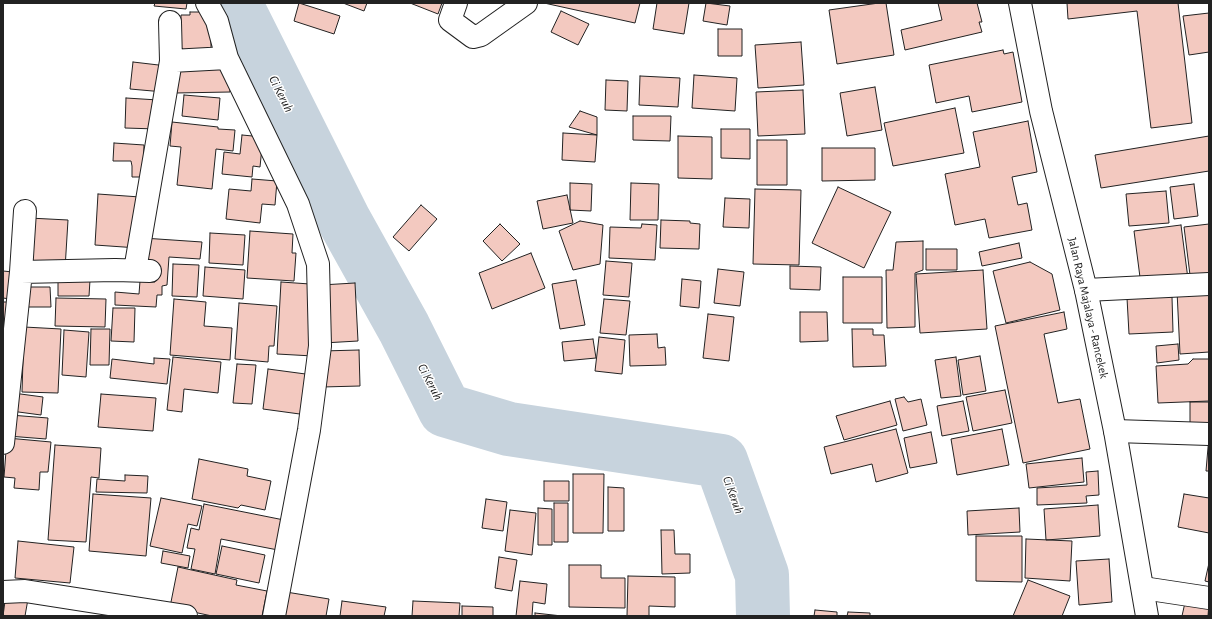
<!DOCTYPE html>
<html>
<head>
<meta charset="utf-8">
<style>
  body { margin:0 }
  #map { position:relative; width:1212px; height:619px; overflow:hidden; background:#fff; font-family:"Alegreya Sans",sans-serif }
  canvas { display:block }
  .frame { position:absolute; inset:0; border:4px solid #222; pointer-events:none }
</style>
</head>
<body>
<div id="map">
<canvas width="1212" height="619"></canvas>
<div class="frame"></div>
</div>
<script>
const g = document.querySelector('canvas').getContext('2d');
g.lineJoin = 'round';
const shape = rows => new Path2D(rows.map(r => 'M' + r).join(''));
function strokePath(path, color, width, dash) { g.strokeStyle = color; g.lineWidth = width; g.lineCap = dash ? 'butt' : 'round'; g.setLineDash(dash || []); g.stroke(path); }
function fill(path, color) { g.fillStyle = color; g.fill(path, 'evenodd'); }
function label(font, color, halo, rows, align = 'center') {
  g.font = font + ' "Alegreya Sans",sans-serif'; g.lineWidth = 3; g.setLineDash([]); g.textBaseline = 'middle'; g.strokeStyle = halo; g.fillStyle = color; for (const [text, x, y, turn = 0] of rows) {
    g.save(); g.translate(x, y); g.rotate((+turn || 0) * Math.PI / 180); g.textAlign = isNaN(turn) ? turn : align; if (halo) g.strokeText(text, 0, 0); g.fillText(text, 0, 0); g.restore();
  }
}
const river = shape([
  [235,3,345,222,404,328,445,410,509,429,721,461,762,575,763,616]
]);
const building = shape([
  [155,3,187,3,186,9,154,6,155,3],
  [299,3,340,16,334,34,294,21,299,3],
  [343,3,367,3,364,11,343,3],
  [410,3,442,3,438,14,410,3],
  [544,3,640,3,635,23,544,3],
  [657,3,689,3,684,34,653,29,657,3],
  [706,3,730,6,727,25,703,21,706,3],
  [879,3,886,3,894,55,837,64,829,10,879,3],
  [938,3,977,3,982,22,979,22,982,32,905,50,901,30,942,20,938,3],
  [1067,3,1178,3,1192,123,1151,128,1137,11,1068,19,1067,3],
  [561,11,589,24,578,45,551,32,561,11],
  [190,12,211,12,211,56,176,55,176,23,181,23,181,15,190,15,190,12],
  [1209,13,1209,52,1189,55,1183,16,1209,13],
  [718,29,742,29,742,56,718,56,718,29],
  [801,42,804,85,758,88,755,45,801,42],
  [1003,50,1004,54,1013,52,1022,102,972,112,969,96,936,103,929,65,1003,50],
  [133,62,167,66,164,92,130,89,133,62],
  [175,66,229,66,230,92,175,93,175,66],
  [694,75,737,78,735,111,692,108,694,75],
  [640,76,680,78,678,107,639,105,640,76],
  [606,80,628,81,627,111,605,110,606,80],
  [875,87,882,130,847,136,840,93,875,87],
  [803,90,805,134,758,136,756,92,803,90],
  [184,95,220,98,218,120,182,116,184,95],
  [126,98,158,100,157,129,125,128,126,98],
  [955,108,964,153,893,166,884,123,955,108],
  [580,111,597,117,597,135,569,127,580,111],
  [633,116,671,116,670,141,633,140,633,116],
  [1028,121,1037,172,1012,177,1018,205,1027,203,1032,230,989,238,985,219,955,225,945,174,980,167,973,132,1028,121],
  [172,122,218,127,218,129,235,130,233,151,216,149,212,189,177,185,181,147,170,146,172,122],
  [721,129,750,129,750,159,721,158,721,129],
  [563,133,597,135,595,162,562,160,563,133],
  [242,135,263,137,260,167,253,166,252,177,222,174,224,152,240,154,242,135],
  [678,136,712,137,712,179,678,178,678,136],
  [1209,136,1209,171,1101,188,1095,155,1209,136],
  [757,140,787,140,787,185,757,185,757,140],
  [114,143,144,145,143,177,132,177,132,166,131,161,113,161,114,143],
  [822,148,875,148,875,180,822,181,822,148],
  [252,179,277,181,275,205,262,204,260,223,226,219,229,189,251,191,252,179],
  [570,183,592,184,591,211,570,210,570,183],
  [631,183,659,184,658,220,630,220,631,183],
  [1194,184,1198,216,1174,219,1170,187,1194,184],
  [838,187,891,212,864,268,812,243,838,187],
  [755,189,801,190,799,265,753,264,755,189],
  [1166,191,1169,223,1129,226,1126,194,1166,191],
  [98,194,140,197,138,248,95,245,98,194],
  [567,195,573,223,543,229,537,201,567,195],
  [725,198,750,199,749,228,723,227,725,198],
  [421,205,437,219,409,251,393,237,421,205],
  [29,218,68,220,65,269,26,267,29,218],
  [661,220,690,221,690,223,700,224,699,249,660,248,661,220],
  [580,221,603,225,600,264,573,270,559,231,580,221],
  [500,224,520,244,502,261,483,241,500,224],
  [642,224,657,225,655,260,609,258,610,227,641,228,642,224],
  [1209,224,1209,281,1191,283,1184,227,1209,224],
  [1181,225,1188,279,1141,285,1134,231,1181,225],
  [250,231,293,234,292,253,296,253,294,281,247,278,250,231],
  [210,233,245,235,243,265,209,263,210,233],
  [143,238,202,242,200,259,169,257,167,285,162,286,162,295,157,295,156,307,115,305,115,292,139,294,140,281,155,282,156,267,141,266,143,238],
  [923,241,923,270,915,273,915,327,887,328,886,270,893,270,896,242,923,241],
  [1019,243,1022,258,982,266,979,252,1019,243],
  [926,249,957,249,957,270,926,270,926,249],
  [531,253,545,288,492,309,479,273,531,253],
  [606,261,632,263,629,297,603,295,606,261],
  [1030,262,1052,274,1060,310,1006,323,993,271,1030,262],
  [173,264,199,265,197,297,172,296,173,264],
  [790,266,821,267,820,290,790,289,790,266],
  [205,267,245,270,243,299,203,296,205,267],
  [718,269,744,272,740,306,714,303,718,269],
  [983,270,987,329,920,333,916,274,983,270],
  [3,271,13,272,10,299,3,298,3,271],
  [843,277,882,277,882,323,843,323,843,277],
  [58,279,90,280,89,296,58,296,58,279],
  [682,279,701,281,699,308,680,306,682,279],
  [576,280,585,325,560,329,552,284,576,280],
  [281,282,310,284,313,356,277,354,281,282],
  [355,283,358,341,323,343,321,285,355,283],
  [21,287,50,287,51,307,22,307,21,287],
  [1209,289,1209,352,1180,354,1177,291,1209,289],
  [1172,297,1173,332,1129,334,1127,298,1172,297],
  [56,298,106,299,105,327,55,326,56,298],
  [174,299,206,302,204,326,232,328,230,360,170,355,174,299],
  [604,299,630,301,626,335,600,333,604,299],
  [3,302,13,302,10,337,3,337,3,302],
  [239,303,277,306,274,346,269,346,268,362,235,359,239,303],
  [113,308,135,308,134,342,111,341,113,308],
  [800,312,827,312,828,341,800,342,800,312],
  [1064,312,1067,329,1044,334,1058,403,1080,399,1090,449,1023,463,995,326,1064,312],
  [708,314,734,317,729,361,703,358,708,314],
  [24,327,61,329,58,393,22,392,24,327],
  [91,329,110,329,109,365,90,365,91,329],
  [852,329,873,329,873,335,884,335,886,366,853,367,852,329],
  [64,330,89,332,86,377,62,375,64,330],
  [657,334,658,348,665,347,666,365,630,366,629,335,657,334],
  [599,337,625,340,622,374,595,371,599,337],
  [593,339,596,358,564,361,562,342,593,339],
  [1178,344,1179,360,1157,363,1156,346,1178,344],
  [359,350,360,386,322,387,322,351,359,350],
  [980,356,986,391,963,395,958,360,980,356],
  [173,357,221,362,218,393,184,389,182,412,167,410,173,357],
  [956,357,961,396,941,398,935,360,956,357],
  [154,358,170,359,167,384,110,378,112,359,154,364,154,358],
  [1193,359,1209,359,1209,401,1158,403,1156,366,1188,364,1193,359],
  [237,364,256,365,252,404,233,403,237,364],
  [268,369,313,375,307,415,263,409,268,369],
  [1005,390,1012,423,973,431,966,397,1005,390],
  [13,393,43,397,41,415,11,411,13,393],
  [101,394,156,398,153,431,98,427,101,394],
  [904,397,908,402,921,399,927,425,903,431,895,399,904,397],
  [890,401,897,425,844,440,836,416,890,401],
  [963,401,969,431,942,436,937,406,963,401],
  [1190,402,1209,402,1209,428,1190,428,1190,402],
  [10,415,48,418,46,439,8,436,10,415],
  [896,429,908,473,876,482,872,464,831,474,824,447,896,429],
  [1002,429,1009,465,957,475,951,439,1002,429],
  [931,432,937,463,910,468,904,438,931,432],
  [1209,436,1209,471,1206,471,1209,436],
  [7,438,51,442,48,472,40,472,39,490,14,488,15,478,4,477,7,438],
  [55,445,101,448,99,478,91,477,86,542,48,540,55,445],
  [1082,458,1084,482,1029,488,1026,464,1082,458],
  [199,459,248,469,247,476,271,481,265,510,241,505,238,508,192,499,199,459],
  [1098,471,1099,495,1086,496,1087,503,1037,505,1037,488,1087,485,1086,472,1098,471],
  [573,474,604,474,603,533,573,533,573,474],
  [125,475,148,476,147,493,96,492,97,479,125,481,125,475],
  [544,481,569,481,569,501,544,501,544,481],
  [608,487,624,488,624,531,608,531,608,487],
  [93,494,151,498,146,556,89,551,93,494],
  [1184,494,1209,498,1209,533,1178,527,1184,494],
  [161,498,202,506,197,526,188,524,182,553,150,546,161,498],
  [486,499,507,502,503,531,482,528,486,499],
  [554,503,568,503,568,542,554,542,554,503],
  [204,504,284,520,278,550,221,539,215,574,191,569,195,549,187,548,191,528,199,530,204,504],
  [1098,505,1100,536,1046,540,1044,509,1098,505],
  [538,508,552,509,552,545,538,545,538,508],
  [1019,508,1020,532,968,535,967,511,1019,508],
  [510,510,536,513,532,555,505,551,510,510],
  [661,530,674,530,675,554,690,554,690,573,662,574,661,530],
  [976,536,1022,536,1022,582,976,581,976,536],
  [1026,539,1072,541,1070,581,1025,578,1026,539],
  [18,541,74,547,70,583,15,578,18,541],
  [222,546,265,555,259,583,216,574,222,546],
  [163,551,190,556,188,568,161,563,163,551],
  [499,557,517,560,512,591,495,588,499,557],
  [1109,559,1112,602,1079,605,1076,561,1109,559],
  [1209,563,1209,582,1205,581,1209,563],
  [569,565,601,565,601,578,625,578,625,608,569,607,569,565],
  [178,567,237,580,236,585,267,591,262,616,212,616,170,607,178,567],
  [628,576,675,577,675,607,649,606,649,616,627,616,628,576],
  [1028,580,1070,596,1062,616,1013,616,1028,580],
  [520,581,547,584,545,604,533,602,532,616,516,616,520,581],
  [286,592,329,599,326,616,282,616,286,592],
  [6,594,28,599,25,616,3,616,6,594],
  [1186,598,1209,603,1208,616,1182,616,1186,598],
  [342,601,386,607,384,616,340,616,342,601],
  [413,601,460,603,459,616,412,616,413,601],
  [462,606,493,607,493,616,462,616,462,606],
  [815,610,837,612,837,616,814,616,815,610],
  [848,612,870,613,870,616,847,616,848,612],
  [535,613,562,616,535,616,535,613]
]);
const street = shape([
  [207,3,217,21,227,58,298,204,318,264,320,346,309,430,274,616],
  [456,3,450,20,473,37,481,35,526,3],
  [171,61,227,58],
  [135,270,171,61,170,22],
  [21,272,115,270,150,271],
  [1086,290,1209,284],
  [1115,431,1209,434],
  [3,443,21,272,25,211],
  [1143,588,1209,598],
  [3,592,25,591,186,616]
]);
const secondary = shape([
  [1020,3,1041,111,1086,290,1115,431,1147,616]
]);
const streetNames = [
  ["Jalan Raya Majalaya - Rancekek",1088,308,77]
];
const waterNames = [
  ["Ci Keruh",281,94,63],
  ["Ci Keruh",430,382,62],
  ["Ci Keruh",733,495,70]
];
strokePath(river, '#c7d3dd', 54);
fill(building, '#f3c9c0');
strokePath(building, '#222', 1);
strokePath(street, '#222', 24);
strokePath(secondary, '#222', 24);
strokePath(street, '#fff', 22);
strokePath(secondary, '#fff', 22);
label('12px', '#222', '#fff', streetNames);
label('italic 13px', '#222', '#fff', waterNames);
</script>
</body>
</html>
